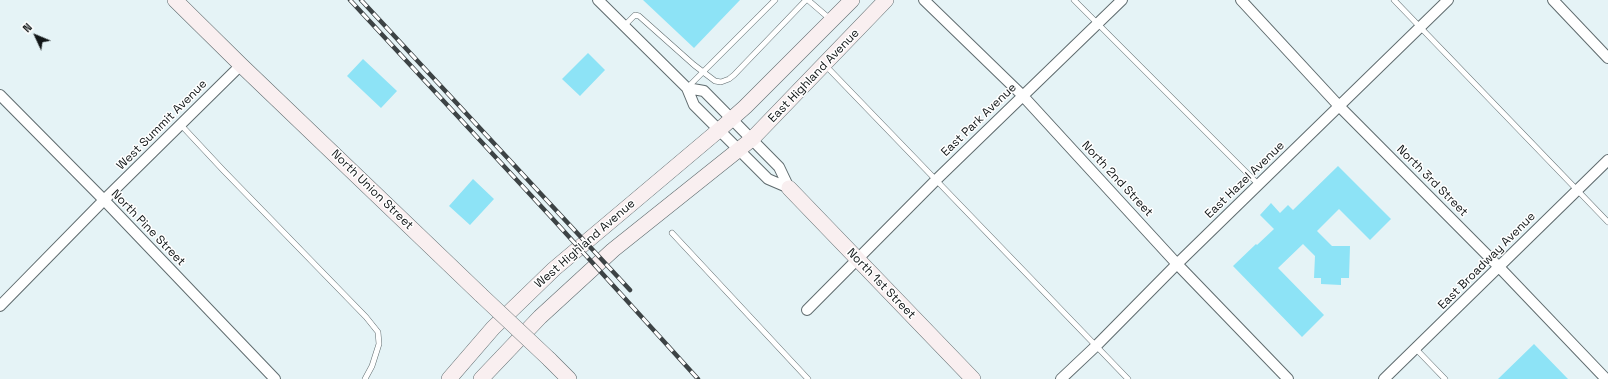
<!DOCTYPE html>
<html>
<head>
<meta charset="utf-8">
<style>
  body { margin:0 }
  #map { position:relative; width:1608px; height:379px; overflow:hidden; background:#e5f3f6; font-family:"Space Grotesk",sans-serif }
  canvas { display:block }
  .north { position:absolute; left:16px; top:16px; width:40px; height:40px; -webkit-text-stroke:3px #fff; paint-order:stroke; rotate:314deg; font-size:11px; font-weight:700; line-height:16px; text-align:center; color:#111617 }
  .north::after { content:''; display:block; margin:auto; width:14px; height:18px; background:#111617; clip-path:polygon(50% 0,100% 100%,50% 72%,0 100%) }
</style>
</head>
<body>
<div id="map">
<canvas width="1608" height="379"></canvas>
<div class="north">N</div>
</div>
<script>
const g = document.querySelector('canvas').getContext('2d');
g.lineJoin = 'round';
function fill(path, color) { g.fillStyle = color; g.fill(path, 'evenodd'); }
const shape = rows => new Path2D(rows.map(r => 'M' + r).join(''));
function strokePath(path, color, width, dash) { g.strokeStyle = color; g.lineWidth = width; g.lineCap = dash ? 'butt' : 'round'; g.setLineDash(dash || []); g.stroke(path); }
function label(font, color, halo, rows, align = 'center') {
  g.font = font + ' "Space Grotesk",sans-serif'; g.lineWidth = 3; g.setLineDash([]); g.textBaseline = 'middle'; g.strokeStyle = halo; g.fillStyle = color; for (const [text, x, y, turn = 0] of rows) {
    g.save(); g.translate(x, y); g.rotate((+turn || 0) * Math.PI / 180); g.textAlign = isNaN(turn) ? turn : align; if (halo) g.strokeText(text, 0, 0); g.fillText(text, 0, 0); g.restore();
  }
}
const building = shape([
  [643,0,740,0,694,48],
  [588,53,605,70,580,96,562,79],
  [363,59,397,91,381,108,347,76],
  [1338,166,1391,219,1370,240,1339,209,1317,231,1332,246,1350,246,1349,278,1341,278,1341,285,1321,284,1321,278,1314,278,1315,256,1303,244,1278,268,1324,315,1302,337,1233,266,1256,244,1257,245,1274,229,1260,215,1271,203,1280,213,1288,205,1293,210],
  [473,179,494,199,470,225,449,206],
  [1534,344,1568,379,1498,379]
]);
const lane = shape([
  [808,0,830,19],
  [1074,0,1258,184],
  [1394,0,1608,222],
  [624,26,635,15,639,16,694,65,715,81,721,82,729,79,734,75,806,0],
  [826,66,1128,379],
  [687,88,775,0],
  [181,125,223,170,366,317,378,332,379,344,372,366,365,379],
  [672,233,808,379],
  [1416,349,1445,379]
]);
const street = shape([
  [598,0,687,88,694,105,768,179,789,188],
  [924,0,1022,95,1177,264,1288,379],
  [1241,0,1339,106,1499,267,1606,379],
  [1553,0,1608,58],
  [687,88,704,91,779,167,789,188],
  [0,95,104,200,275,379],
  [0,306,104,200,241,65],
  [807,310,936,180,1122,0],
  [1061,379,1096,346,1177,264,1448,0],
  [1384,379,1608,160]
]);
const secondary = shape([
  [175,0,241,65,481,295],
  [789,188,973,379],
  [549,359,569,379],
  [449,379,493,328,554,269,719,130,745,107,852,0],
  [481,379,540,317,613,250,752,139,886,0]
]);
const rail = shape([
  [350,0,551,217,698,379],
  [361,0,630,290]
]);
const secondaryBridge = shape([
  [481,295,549,359]
]);
const streetNames = [
  ["East Highland Avenue",814,76,-46],
  ["East Park Avenue",979,120,-44],
  ["West Summit Avenue",162,125,-45],
  ["North 2nd Street",1117,179,47],
  ["East Hazel Avenue",1245,180,-44],
  ["North 3rd Street",1432,181,45],
  ["North Union Street",372,190,44],
  ["North Pine Street",148,228,46],
  ["West Highland Avenue",585,244,-41],
  ["East Broadway Avenue",1487,261,-45],
  ["North 1st Street",881,284,46]
];
fill(building, '#8de3f6');
strokePath(lane, '#5f6b6e', 6);
strokePath(street, '#5f6b6e', 12);
strokePath(secondary, '#5f6b6e', 16);
strokePath(lane, '#fff', 5);
strokePath(street, '#fff', 10);
strokePath(secondary, '#f9eff0', 15);
strokePath(rail, '#3d4345', 4.5);
strokePath(rail, '#fff', 3, [9]);
strokePath(secondaryBridge, '#5f6b6e', 16, []);
strokePath(secondaryBridge, '#f9eff0', 15);
label('12px', '#111617', '#fff', streetNames);
</script>
</body>
</html>
